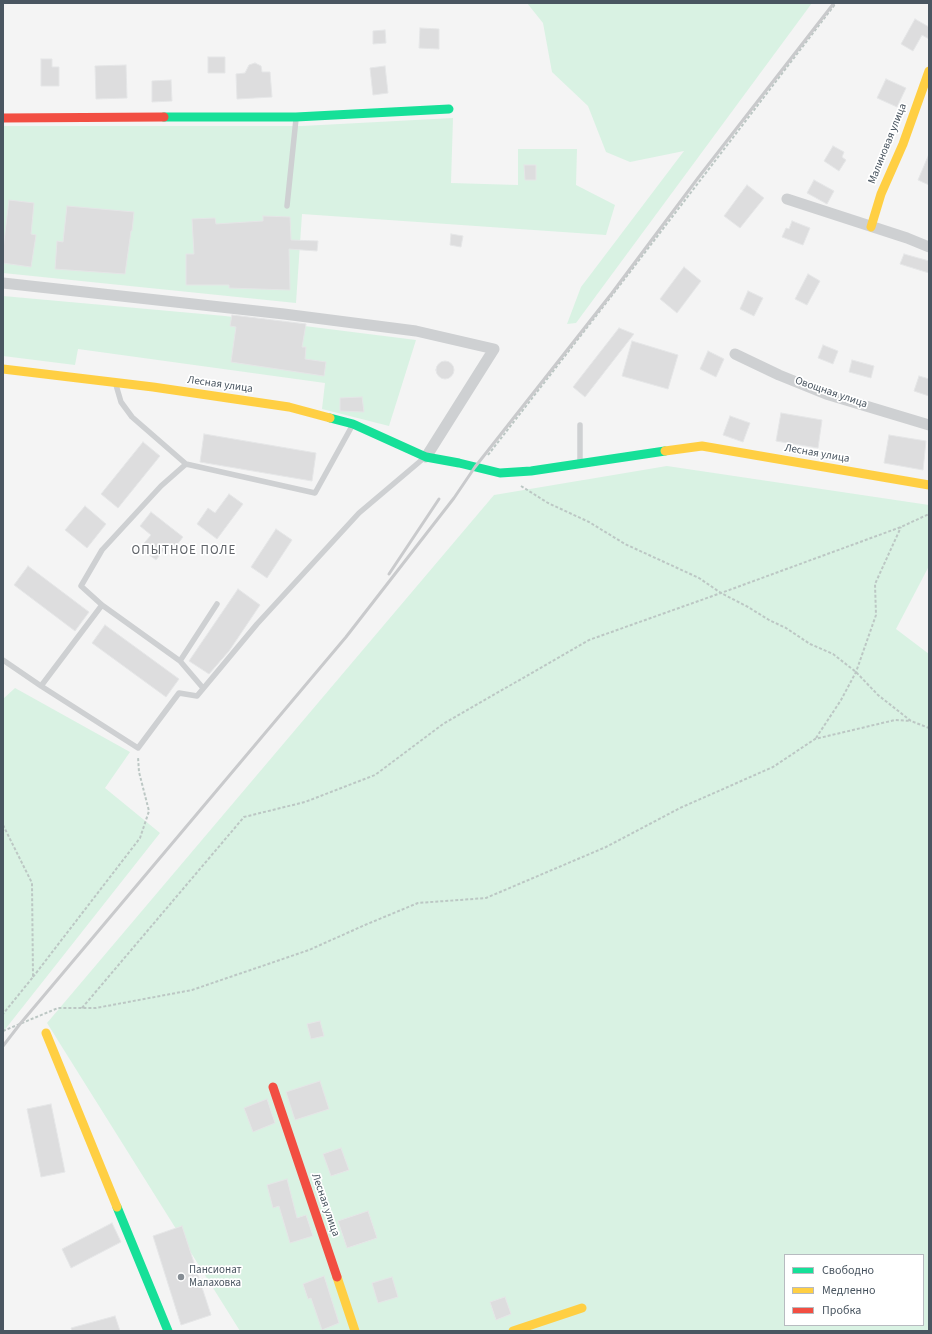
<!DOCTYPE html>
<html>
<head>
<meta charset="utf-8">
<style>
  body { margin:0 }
  #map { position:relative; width:932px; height:1334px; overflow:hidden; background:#f4f4f4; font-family:"Source Sans 3",sans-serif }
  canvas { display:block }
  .frame { position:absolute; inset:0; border:4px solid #4a5661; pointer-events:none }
  .legend { position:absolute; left:784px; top:1254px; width:140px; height:72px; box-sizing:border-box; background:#fff; border:1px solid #b7bbc0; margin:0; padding:5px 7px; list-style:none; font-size:12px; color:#4a5661 }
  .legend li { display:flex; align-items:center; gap:8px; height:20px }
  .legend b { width:20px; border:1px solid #b7bbc0 }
</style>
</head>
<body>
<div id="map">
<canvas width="932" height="1334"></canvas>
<div class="frame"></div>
<ul class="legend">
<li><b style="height:5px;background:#16e098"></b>Свободно</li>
<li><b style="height:5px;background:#ffcf43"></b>Медленно</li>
<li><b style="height:5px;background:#f24e42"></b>Пробка</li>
</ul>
</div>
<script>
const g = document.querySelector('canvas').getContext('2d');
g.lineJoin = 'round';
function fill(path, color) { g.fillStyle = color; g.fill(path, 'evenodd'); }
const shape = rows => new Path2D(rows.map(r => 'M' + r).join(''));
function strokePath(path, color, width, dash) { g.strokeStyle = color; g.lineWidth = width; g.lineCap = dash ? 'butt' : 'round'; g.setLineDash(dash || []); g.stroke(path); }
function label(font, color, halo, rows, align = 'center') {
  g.font = font + ' "Source Sans 3",sans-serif'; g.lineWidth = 3.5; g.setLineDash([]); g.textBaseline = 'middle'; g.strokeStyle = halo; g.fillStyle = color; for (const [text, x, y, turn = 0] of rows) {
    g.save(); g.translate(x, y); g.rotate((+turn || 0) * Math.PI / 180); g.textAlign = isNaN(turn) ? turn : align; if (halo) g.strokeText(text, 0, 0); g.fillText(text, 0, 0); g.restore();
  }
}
const green = shape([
  [527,3,812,3,576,323,567,324,581,287,684,151,630,162,606,152,588,106,552,72,543,23],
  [453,118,451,183,518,185,518,149,577,149,576,185,615,205,606,235,302,214,296,303,3,273,3,126,302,126],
  [3,296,225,316,416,340,389,426,322,409,325,383,78,349,75,365,3,356],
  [667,466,929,505,929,566,896,629,929,654,929,1331,240,1331,47,1023,494,495],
  [785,1255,923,1255,923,1325,785,1325],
  [15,688,130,752,105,788,160,833,3,1032,3,699]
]);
const building = shape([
  [915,19,929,27,929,39,922,35,913,51,901,44,915,19],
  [420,28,439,29,439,49,419,48,420,28],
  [385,30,386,43,373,44,373,31,385,30],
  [208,57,225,57,225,73,208,73,208,57],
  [41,59,52,59,52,67,59,67,59,86,41,86,41,59],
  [255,63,261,66,262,72,270,72,272,97,237,99,236,74,245,73,249,65,255,63],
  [126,65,127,98,96,99,95,66,126,65],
  [385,66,388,93,373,95,370,68,385,66],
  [886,79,906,88,897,107,877,98,886,79],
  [171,80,172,101,152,102,152,81,171,80],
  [833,146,844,152,842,157,846,160,839,171,824,161,833,146],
  [929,154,929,185,918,180,929,154],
  [524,165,536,165,536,180,525,180,524,165],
  [814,180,834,191,827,204,807,193,814,180],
  [747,185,764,198,740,228,724,216,747,185],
  [9,200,34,203,31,234,36,235,31,267,3,263,3,250,9,200],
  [67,206,134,212,132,231,131,231,125,274,55,269,57,241,63,242,67,206],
  [263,216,290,217,291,240,318,241,317,251,289,249,290,290,229,288,229,285,186,285,186,254,194,254,192,219,215,218,216,224,263,221,263,216],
  [792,221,810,228,803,245,782,237,786,228,789,229,792,221],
  [451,234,463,236,461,247,450,245,451,234],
  [904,254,929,261,929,273,900,264,904,254],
  [684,267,701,281,677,313,660,299,684,267],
  [808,274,820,281,807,305,795,299,808,274],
  [748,291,763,298,754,316,740,309,748,291],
  [232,315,306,324,302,347,306,347,305,359,326,362,324,376,231,362,236,327,230,326,232,315],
  [619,328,634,334,585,397,573,387,619,328],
  [632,341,678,355,668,389,622,376,632,341],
  [823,345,838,351,833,364,818,358,823,345],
  [708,351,724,359,716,377,700,369,708,351],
  [852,360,874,366,871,378,849,372,852,360],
  '436 370a9 9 0 1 1 18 0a9 9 0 1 1-18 0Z',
  [919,376,929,379,929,396,914,391,919,376],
  [362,397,364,412,340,411,340,398,362,397],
  [781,413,822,420,818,448,776,441,781,413],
  [730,416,750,423,743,442,723,435,730,416],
  [204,434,316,453,312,481,200,462,204,434],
  [889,435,926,441,923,470,884,463,889,435],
  [143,442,160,456,118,508,101,494,143,442],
  [229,494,243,504,217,539,197,524,208,508,215,513,229,494],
  [85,506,106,524,87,548,65,530,85,506],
  [151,512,183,537,173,550,167,546,156,560,140,548,151,535,140,526,151,512],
  [276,529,292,540,267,578,251,567,276,529],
  [28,566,89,612,75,631,14,585,28,566],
  [238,589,260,605,229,651,209,674,189,661,238,589],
  [105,625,179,679,166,697,92,643,105,625],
  [320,1021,324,1036,311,1039,307,1024,320,1021],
  [320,1081,329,1109,295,1120,286,1092,320,1081],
  [267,1099,275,1123,253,1132,244,1108,267,1099],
  [51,1104,65,1172,41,1177,27,1109,51,1104],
  [341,1148,349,1170,331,1176,323,1154,341,1148],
  [287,1179,297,1218,306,1215,313,1236,290,1243,279,1206,273,1208,267,1185,287,1179],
  [368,1211,377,1238,347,1248,338,1221,368,1211],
  [112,1223,121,1242,71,1268,62,1249,112,1223],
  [182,1226,211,1315,181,1325,153,1236,182,1226],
  [324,1276,339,1323,322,1330,311,1298,308,1299,303,1284,324,1276],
  [392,1277,398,1297,378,1303,372,1283,392,1277],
  [505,1297,511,1314,496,1320,490,1302,505,1297],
  [115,1316,120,1331,72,1331,71,1328,115,1316]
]);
const path = shape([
  [488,455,620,285,836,3],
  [521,486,548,503,589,522,625,544,699,578,721,593,748,607,769,620,786,628,810,644,833,654,856,672,878,695,911,721,929,728],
  [816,738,841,700,856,672,876,615,875,584,901,527],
  [3,825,32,883,33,977,3,1014],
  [33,977,140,838,149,811,139,772,138,757],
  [82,1008,244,817,305,802,375,775,443,724,589,640,721,593,901,527,929,514],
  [3,1031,58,1008,96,1008,192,990,309,950,365,925,418,903,486,898,606,847,680,808,773,767,815,739,895,720,911,721]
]);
const lane = shape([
  [287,206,296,119],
  [116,385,121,402,132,417,186,464],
  [580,425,580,462],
  [102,605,180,661,203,688],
  [3,660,41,686,138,748,179,693,197,696,257,624,359,513,424,458],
  [180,661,217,604],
  [41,686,102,605,81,586,102,550,161,486,186,464,315,493,352,426]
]);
const street = shape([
  [787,199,907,238,929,247],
  [3,283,284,314,416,331,494,349,426,457],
  [735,354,779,375,826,394,929,425]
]);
const fast = shape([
  [164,117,296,117,449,109],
  [330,418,353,424,426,457,459,463,500,473,531,471,665,451],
  [117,1207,168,1331]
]);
const slow = shape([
  [871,227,881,194,903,144,929,71],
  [3,369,153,387,289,407,330,418],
  [665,451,702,446,929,485],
  [46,1033,117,1207],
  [337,1277,355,1331],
  [513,1331,582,1308]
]);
const jam = shape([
  [3,118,164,117],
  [273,1087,337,1277]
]);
const rail = shape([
  [389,574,439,499],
  [3,1046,20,1024,346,637,454,498,475,467,612,293,698,178,834,3]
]);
const markers = [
  [181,1277,4,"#868d94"]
];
const streetNames = [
  ["Малиновая улица",888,144,-68],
  ["Лесная улица",220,385,8],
  ["Овощная улица",831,393,19],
  ["Лесная улица",817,454,10],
  ["Лесная улица",325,1205,71]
];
const poiNames = [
  ["Пансионат",189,1271],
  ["Малаховка",189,1284]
];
const quarterNames = [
  ["ОПЫТНОЕ ПОЛЕ",184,551]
];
fill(green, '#d9f2e3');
fill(building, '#ddddde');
strokePath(building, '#e5e6e7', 1);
strokePath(path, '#bcc7c4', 2, [3, 2]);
strokePath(lane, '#ced0d2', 5.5);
strokePath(street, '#ced0d2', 11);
strokePath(fast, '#16e098', 9);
strokePath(slow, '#ffcf43', 9);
strokePath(jam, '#f24e42', 9);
strokePath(rail, '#c9cacc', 3);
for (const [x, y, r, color] of markers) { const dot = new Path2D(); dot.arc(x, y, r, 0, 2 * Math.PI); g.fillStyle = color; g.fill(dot); strokePath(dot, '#fff', 1.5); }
label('11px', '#4a5661', '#fff', streetNames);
label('11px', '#4a5661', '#fff', poiNames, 'left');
g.letterSpacing = '1px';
label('13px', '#5f6368', '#fff', quarterNames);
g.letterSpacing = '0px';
</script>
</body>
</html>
